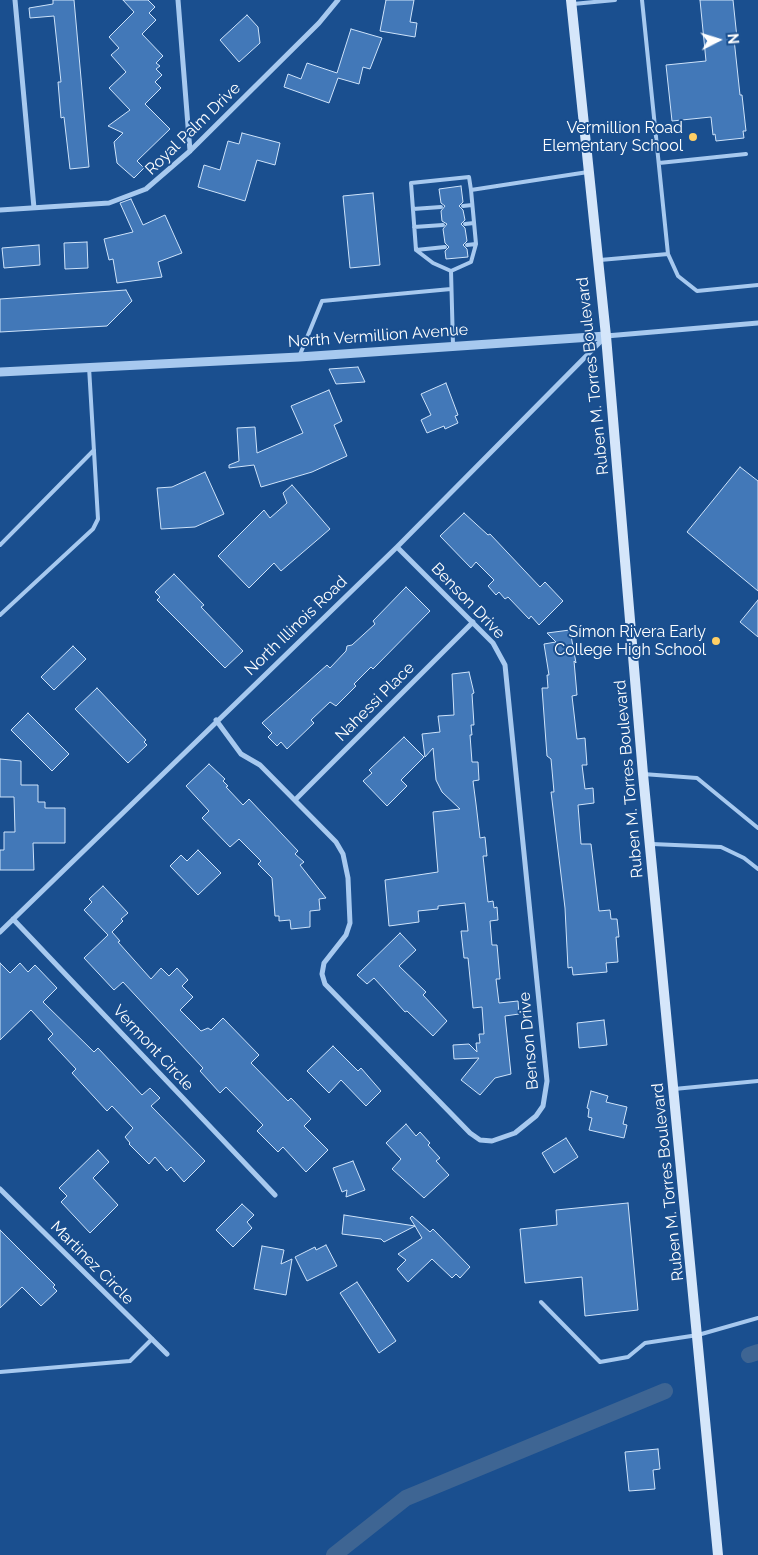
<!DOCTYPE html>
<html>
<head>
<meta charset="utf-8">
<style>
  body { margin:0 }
  #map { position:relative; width:758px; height:1555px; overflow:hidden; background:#1a4f8f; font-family:Raleway,sans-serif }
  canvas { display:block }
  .north { position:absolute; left:693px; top:15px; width:50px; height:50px; -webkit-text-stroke:4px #1a4f8f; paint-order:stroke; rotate:85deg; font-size:14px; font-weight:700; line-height:20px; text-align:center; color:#fff }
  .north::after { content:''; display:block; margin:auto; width:18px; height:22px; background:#fff; clip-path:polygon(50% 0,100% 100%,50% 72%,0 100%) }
</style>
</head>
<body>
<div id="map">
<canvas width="758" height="1555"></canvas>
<div class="north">N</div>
</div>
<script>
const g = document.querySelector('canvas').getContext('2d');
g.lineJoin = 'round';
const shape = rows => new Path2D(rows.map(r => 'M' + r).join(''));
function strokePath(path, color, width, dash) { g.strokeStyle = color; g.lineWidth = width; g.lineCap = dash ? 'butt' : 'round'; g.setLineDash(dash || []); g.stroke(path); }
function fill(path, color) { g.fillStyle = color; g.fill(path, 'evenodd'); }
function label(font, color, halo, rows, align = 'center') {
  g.font = font + ' Raleway,sans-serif'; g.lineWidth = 4; g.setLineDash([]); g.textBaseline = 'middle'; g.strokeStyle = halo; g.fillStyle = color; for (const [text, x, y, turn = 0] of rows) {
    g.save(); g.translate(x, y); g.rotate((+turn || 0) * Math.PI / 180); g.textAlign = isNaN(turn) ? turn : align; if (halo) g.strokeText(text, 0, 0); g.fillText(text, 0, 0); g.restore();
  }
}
const canal = shape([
  [749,1355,758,1352],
  [334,1555,406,1498,665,1391]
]);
const building = shape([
  [53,0,74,0,89,167,70,169,64,117,61,118,58,82,61,82,54,16,30,18,29,8,53,4,53,0],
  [123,0,148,0,155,7,149,13,156,20,142,34,163,56,156,63,160,66,156,69,162,75,155,82,161,88,145,104,170,129,137,161,144,168,134,178,117,163,114,142,123,133,108,126,130,110,109,88,126,72,111,55,119,48,109,37,134,12,123,0],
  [386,0,414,0,410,22,417,23,415,37,380,31,386,0],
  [700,0,733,0,737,38,734,39,740,95,742,95,746,131,743,131,744,138,716,141,715,134,713,135,711,117,672,121,666,65,706,61,700,0],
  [247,15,258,27,260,43,239,62,220,40,247,15],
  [351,29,382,38,370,69,363,67,359,84,338,78,329,103,284,87,288,74,301,79,307,63,337,73,351,29],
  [242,133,280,143,275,165,257,160,245,201,198,187,204,165,220,170,228,141,239,144,242,133],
  [461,186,463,202,459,206,463,210,465,220,461,224,465,228,467,241,463,245,467,249,468,257,446,259,445,251,449,247,445,243,443,229,447,224,442,221,441,211,445,206,441,203,439,189,461,186],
  [373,193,380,265,350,268,343,196,373,193],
  [131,199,143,225,165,215,182,253,158,262,162,277,117,283,113,259,109,260,104,239,133,232,120,203,131,199],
  [87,242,88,268,65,269,64,243,87,242],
  [39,245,40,265,4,268,2,248,39,245],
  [126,290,132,301,107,326,0,332,0,299,126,290],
  [358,367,365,382,336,384,329,369,358,367],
  [446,383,458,415,455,416,458,423,445,429,444,426,427,433,421,420,431,415,421,394,446,383],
  [329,390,342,421,334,425,347,456,312,472,261,487,254,465,229,468,229,465,239,461,237,428,255,427,257,453,303,433,291,406,329,390],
  [740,467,758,481,758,591,687,532,740,467],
  [205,472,224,514,195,527,161,529,157,488,172,487,205,472],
  [292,485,330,529,281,571,274,563,249,588,218,556,264,510,270,518,287,503,283,493,292,485],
  [464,513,488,535,490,534,540,587,545,582,563,601,539,625,531,616,529,619,508,597,505,599,499,592,496,595,488,586,494,580,476,562,471,568,440,536,464,513],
  [174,574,204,605,201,607,243,651,225,668,157,600,160,597,155,592,174,574],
  [406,587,430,611,373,669,371,667,354,684,356,686,336,706,330,702,311,720,314,723,287,749,281,742,277,746,268,737,272,733,262,723,327,665,330,668,346,651,347,646,352,645,375,624,373,621,406,587],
  [758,600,758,637,740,622,758,600],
  [570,630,576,663,574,661,577,695,572,696,577,739,585,738,587,765,582,765,585,789,593,788,594,803,578,805,581,844,591,844,599,911,610,910,611,919,617,919,619,937,616,937,618,962,606,963,607,972,573,975,572,967,568,968,565,908,552,800,551,792,554,792,551,759,547,756,542,688,548,688,547,675,549,675,544,644,556,642,547,633,570,630],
  [73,646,86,659,54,690,41,677,73,646],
  [469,672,474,693,472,694,474,725,471,725,472,735,470,735,472,762,478,762,479,780,473,781,476,804,480,838,485,837,487,856,483,856,488,902,493,901,494,908,497,907,498,920,490,921,492,945,497,945,500,979,496,979,499,1003,518,1001,519,1014,505,1016,511,1074,495,1078,480,1095,461,1080,479,1058,454,1059,453,1045,469,1044,477,1052,476,1043,480,1043,479,1034,484,1034,482,1007,473,1008,468,958,464,958,461,931,468,931,465,903,438,906,438,909,418,911,419,922,389,926,385,880,438,872,433,812,460,809,442,792,436,780,433,748,425,757,422,734,440,732,438,716,454,715,452,674,469,672],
  [97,688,146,740,144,742,147,745,128,763,75,709,97,688],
  [28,713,69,754,52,771,11,730,28,713],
  [404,737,424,757,401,780,407,786,387,806,363,781,372,773,369,770,404,737],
  [0,759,21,761,21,785,38,785,38,802,45,802,45,808,65,808,65,843,33,843,34,870,0,870,0,850,4,850,4,832,15,832,14,797,0,797,0,759],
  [209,764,225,779,223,781,228,786,226,787,243,805,249,799,298,851,295,854,304,862,300,865,326,898,319,899,320,910,310,911,310,927,291,929,290,920,279,921,279,916,275,916,272,878,258,864,261,861,239,839,230,847,202,818,209,811,186,786,209,764],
  [198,850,221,873,198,895,170,866,181,855,187,861,198,850],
  [103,886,128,913,121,919,123,921,112,932,120,941,118,942,151,979,161,968,169,976,177,968,188,980,182,986,193,997,180,1010,201,1031,208,1028,211,1030,223,1018,259,1055,251,1063,288,1101,291,1098,311,1119,304,1126,328,1150,306,1172,283,1147,278,1152,257,1131,263,1125,226,1087,220,1093,200,1071,203,1068,123,982,114,990,84,958,108,935,84,910,92,902,89,899,103,886],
  [400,933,416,950,399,966,426,992,423,995,447,1021,433,1036,407,1011,405,1012,374,978,367,984,357,975,400,933],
  [0,963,10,973,20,963,28,972,35,965,57,988,43,1002,94,1052,98,1048,142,1095,150,1088,160,1098,151,1106,205,1161,184,1182,171,1167,167,1171,155,1157,149,1164,129,1144,130,1143,125,1137,133,1128,112,1106,107,1111,72,1073,76,1069,48,1039,53,1034,31,1010,0,1040,0,963],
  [604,1020,607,1045,579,1048,577,1023,604,1020],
  [333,1046,358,1071,361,1068,381,1091,366,1106,341,1080,329,1093,307,1071,333,1046],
  [591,1091,608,1096,606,1102,627,1107,623,1124,627,1125,624,1138,589,1130,592,1118,588,1117,589,1109,587,1108,591,1091],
  [406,1124,416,1136,420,1132,430,1143,428,1145,440,1158,436,1161,449,1175,424,1198,392,1169,401,1159,386,1143,406,1124],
  [566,1138,578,1157,554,1173,542,1153,566,1138],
  [98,1150,109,1162,93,1178,118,1205,90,1233,61,1202,67,1196,59,1188,98,1150],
  [353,1161,365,1190,346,1197,347,1190,342,1192,333,1168,353,1161],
  [628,1203,638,1310,585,1316,582,1277,525,1283,520,1229,557,1225,556,1210,628,1203],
  [242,1204,254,1215,247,1222,252,1228,233,1247,216,1230,242,1204],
  [344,1215,415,1226,410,1218,412,1216,430,1232,433,1229,470,1267,460,1278,456,1274,452,1278,432,1259,408,1282,397,1269,406,1260,398,1254,422,1238,415,1226,384,1242,381,1239,342,1234,344,1215],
  [0,1230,55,1285,53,1287,57,1291,41,1306,22,1287,0,1308,0,1230],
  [326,1245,337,1266,307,1281,295,1257,315,1247,316,1250,326,1245],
  [262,1246,284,1250,281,1264,292,1259,286,1295,254,1289,262,1246],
  [357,1282,396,1341,379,1353,340,1293,357,1282],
  [658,1449,660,1469,653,1470,655,1489,629,1491,625,1452,658,1449]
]);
const service = shape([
  [642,0,668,254],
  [573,4,615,0],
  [659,163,746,154],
  [463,206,472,205],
  [413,209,441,207],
  [465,224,474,223],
  [414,227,443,225],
  [467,245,476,244],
  [416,250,445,247],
  [600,260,668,254,678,276,697,291,758,285],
  [451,271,433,263,416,250,411,183,469,177,471,190],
  [453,345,451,271,471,262,476,244,471,190,588,172],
  [299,357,322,301,451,289],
  [0,545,94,450],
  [0,615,93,529,98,519,89,367],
  [643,774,697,778,758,828],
  [652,844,721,847,744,858,758,869],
  [674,1089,758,1081],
  [541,1302,600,1362,628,1357,645,1343,698,1335,758,1318],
  [0,1372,130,1361,152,1339]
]);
const minor = shape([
  [15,0,34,208],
  [178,0,190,151],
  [0,210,109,203,146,189,190,151,319,23,338,0],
  [216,720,241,754,260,765,336,842,343,854,348,878,350,923,346,935,324,963,322,974,325,984,470,1133,480,1140,492,1141,515,1133,536,1116,543,1106,547,1081,505,665,493,643,397,547],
  [295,800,473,622],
  [13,919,275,1195],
  [0,932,397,547,606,336,758,323],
  [0,1189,167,1354]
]);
const tertiary = shape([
  [0,372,299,357,606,336]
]);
const secondary = shape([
  [571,0,606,336,643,774,718,1555]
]);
const markers = [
  [693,137,5,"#ffcf65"],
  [716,641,5,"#ffcf65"]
];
const poiNames = [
  ["Vermillion Road",683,128],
  ["Elementary School",683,146],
  ["Símon Rivera Early",706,632],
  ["College High School",706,650]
];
const streetNames = [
  ["Royal Palm Drive",193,129,-44],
  ["North Vermillion Avenue",378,336,-4],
  ["Ruben M. Torres Boulevard",593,376,-96],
  ["Benson Drive",468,601,46],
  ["North Illinois Road",296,626,-44],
  ["Nahessi Place",375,702,-45],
  ["Ruben M. Torres Boulevard",629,779,-95],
  ["Benson Drive",529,1041,-95],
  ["Vermont Circle",153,1048,47],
  ["Ruben M. Torres Boulevard",668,1182,-96],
  ["Martinez Circle",92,1263,45]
];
strokePath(canal, '#3e6593', 16);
fill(building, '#4278b8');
strokePath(building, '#cee3fa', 1);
strokePath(service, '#a7c9ef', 4);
strokePath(minor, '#a7c9ef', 5);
strokePath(tertiary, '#a7c9ef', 9);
strokePath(secondary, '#d5e6fa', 10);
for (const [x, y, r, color] of markers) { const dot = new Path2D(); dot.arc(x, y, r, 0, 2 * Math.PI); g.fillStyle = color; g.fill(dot); strokePath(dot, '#1a4f8f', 2); }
label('16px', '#fff', '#1a4f8f', poiNames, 'right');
label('16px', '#fff', '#1a4f8f', streetNames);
</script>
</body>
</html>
